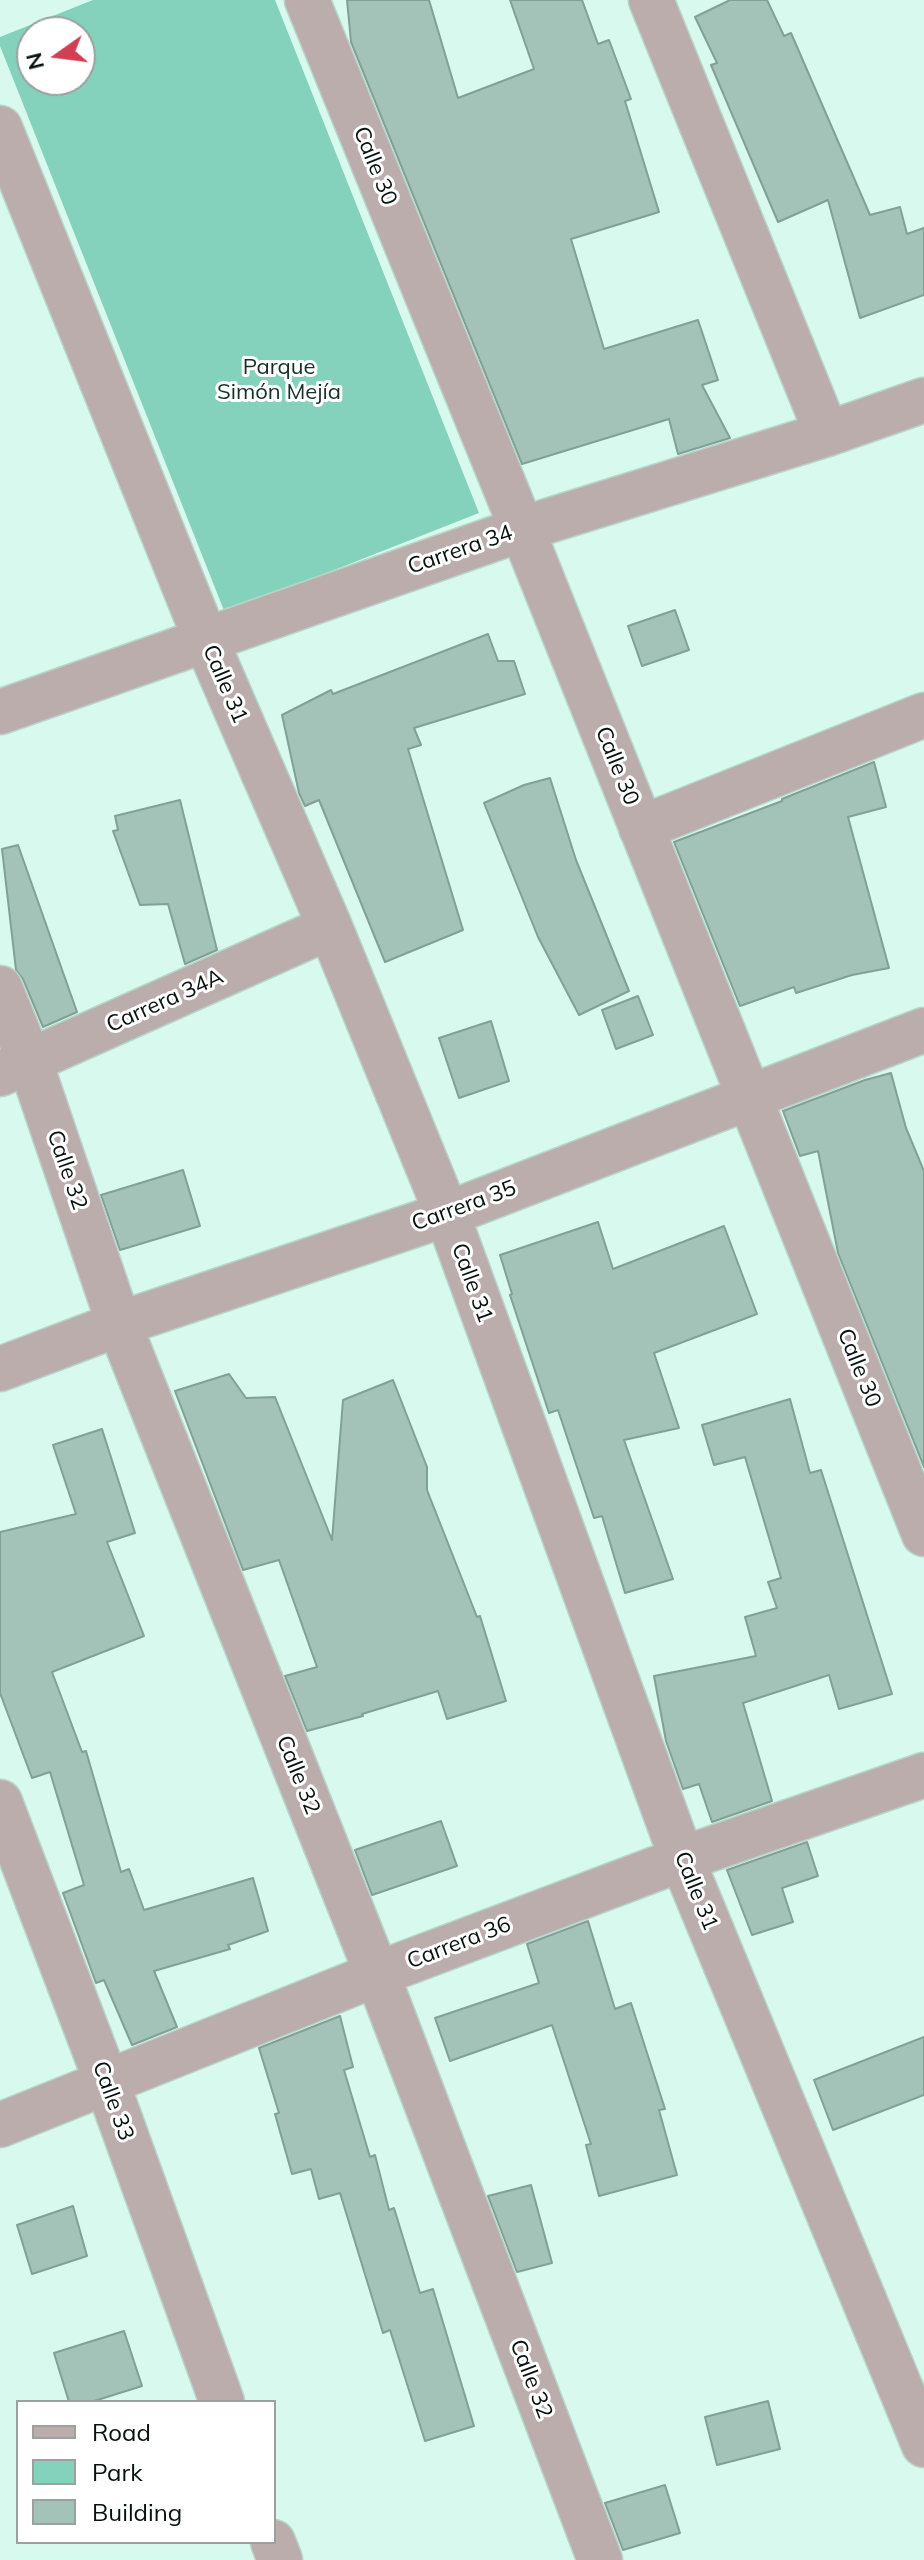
<!DOCTYPE html>
<html>
<head>
<meta charset="utf-8">
<style>
  body { margin:0 }
  #map { position:relative; width:924px; height:2560px; overflow:hidden; background:#d8f9ee; font-family:Mulish,sans-serif }
  canvas { display:block }
  .legend { position:absolute; left:16px; top:2400px; width:260px; height:144px; box-sizing:border-box; background:#fff; border:2px solid #9ca09f; margin:0; padding:10px 14px; list-style:none; font-size:24px; color:#07120f }
  .legend li { display:flex; align-items:center; gap:16px; height:40px }
  .legend b { width:40px; border:2px solid #9ca09f }
  .north { position:absolute; left:16px; top:16px; width:80px; height:80px; box-sizing:border-box; background:#fff; border:2px solid #9ca09f; border-radius:50%; rotate:256deg; font-size:22px; font-weight:700; line-height:32px; text-align:center; color:#07120f }
  .north::after { content:''; display:block; margin:auto; width:28px; height:36px; background:#d14052; clip-path:polygon(50% 0,100% 100%,50% 72%,0 100%) }
</style>
</head>
<body>
<div id="map">
<canvas width="924" height="2560"></canvas>
<ul class="legend">
<li><b style="height:10px;background:#bcadad"></b>Road</li>
<li><b style="height:22px;background:#84d2bc"></b>Park</li>
<li><b style="height:22px;background:#a3c3b9"></b>Building</li>
</ul>
<div class="north">N</div>
</div>
<script>
const g = document.querySelector('canvas').getContext('2d');
g.lineJoin = 'round';
function fill(path, color) { g.fillStyle = color; g.fill(path, 'evenodd'); }
const shape = rows => new Path2D(rows.map(r => 'M' + r).join(''));
function strokePath(path, color, width, dash) { g.strokeStyle = color; g.lineWidth = width; g.lineCap = dash ? 'butt' : 'round'; g.setLineDash(dash || []); g.stroke(path); }
function label(font, color, halo, rows, align = 'center') {
  g.font = font + ' Mulish,sans-serif'; g.lineWidth = 6; g.setLineDash([]); g.textBaseline = 'middle'; g.strokeStyle = halo; g.fillStyle = color; for (const [text, x, y, turn = 0] of rows) {
    g.save(); g.translate(x, y); g.rotate((+turn || 0) * Math.PI / 180); g.textAlign = isNaN(turn) ? turn : align; if (halo) g.strokeText(text, 0, 0); g.fillText(text, 0, 0); g.restore();
  }
}
const green = shape([
  [93,0,275,0,479,513,225,613,0,46,0,37],
  [32,32,80,32,80,80,32,80]
]);
const building = shape([
  [347,0,429,0,458,98,534,69,510,0,582,0,598,44,609,40,631,99,625,101,659,212,571,239,604,349,698,320,718,380,702,385,730,438,678,454,669,419,522,464,351,42,347,0],
  [730,0,767,0,784,36,791,33,870,215,900,207,907,234,924,228,924,295,860,318,828,200,778,222,711,65,717,63,695,17,730,0],
  [675,610,689,650,642,666,628,626,675,610],
  [488,634,498,661,514,661,525,694,414,728,421,745,408,749,463,930,385,962,319,800,305,806,299,793,282,715,331,690,333,694,488,634],
  [874,762,886,807,848,817,889,968,852,975,796,993,794,987,740,1006,674,842,782,801,782,799,874,762],
  [550,778,576,860,629,991,579,1015,538,937,484,803,524,785,550,778],
  [180,800,217,950,185,964,168,904,140,905,113,831,118,830,115,816,180,800],
  [18,845,77,1012,43,1027,23,979,16,970,2,849,18,845],
  [638,996,653,1035,616,1049,602,1010,638,996],
  [491,1021,509,1081,459,1098,439,1038,491,1021],
  [891,1073,906,1128,924,1171,924,1467,838,1253,818,1151,800,1156,783,1111,865,1080,891,1073],
  [183,1170,200,1226,120,1250,101,1195,183,1170],
  [598,1222,613,1269,724,1226,757,1314,654,1353,679,1428,624,1440,673,1579,625,1593,602,1516,594,1518,558,1410,549,1413,510,1295,512,1294,500,1255,598,1222],
  [229,1374,246,1398,275,1397,332,1540,343,1400,393,1380,427,1467,427,1490,477,1617,480,1616,506,1701,447,1719,438,1691,362,1714,363,1716,307,1731,285,1676,317,1667,279,1560,243,1570,175,1391,229,1374],
  [790,1399,810,1473,821,1470,892,1694,839,1709,829,1675,743,1703,772,1801,712,1822,699,1784,683,1789,666,1741,654,1676,756,1656,745,1617,777,1608,768,1582,781,1578,745,1457,714,1465,702,1425,790,1399],
  [102,1429,135,1533,107,1542,144,1636,52,1672,82,1752,86,1751,121,1872,129,1869,144,1910,253,1878,268,1931,228,1945,230,1949,154,1971,177,2027,132,2045,104,1980,96,1983,63,1893,84,1885,50,1772,32,1778,0,1693,0,1532,76,1514,53,1445,102,1429],
  [441,1821,457,1866,372,1895,355,1850,441,1821],
  [807,1842,818,1876,782,1888,793,1922,752,1935,727,1870,807,1842],
  [588,1921,615,2009,631,2003,665,2109,659,2110,677,2175,599,2196,586,2145,591,2144,552,2025,450,2061,435,2018,539,1983,527,1944,588,1921],
  [340,2016,353,2067,344,2070,370,2157,375,2155,389,2210,394,2208,420,2293,433,2289,474,2426,425,2441,390,2330,383,2333,340,2193,319,2199,311,2169,292,2174,275,2114,279,2113,259,2048,340,2016],
  [924,2037,924,2095,833,2130,814,2080,924,2037],
  [531,2185,552,2263,517,2272,488,2196,531,2185],
  [73,2206,87,2256,32,2274,17,2225,73,2206],
  [124,2331,142,2386,91,2402,69,2402,54,2353,124,2331],
  [768,2401,780,2449,717,2465,705,2417,768,2401],
  [665,2485,680,2533,623,2550,605,2503,665,2485]
]);
const minor = shape([
  [307,0,522,529,924,1534],
  [651,0,827,434],
  [0,128,205,638,330,927,447,1214,682,1859,924,2445],
  [0,712,522,529,827,434,924,400],
  [641,828,924,715],
  [0,988,30,1062,119,1324,377,1974,600,2560],
  [0,1074,330,927],
  [0,1369,119,1324,447,1214,924,1030],
  [0,1802,107,2083,222,2402],
  [0,2125,377,1974,682,1859,924,1775],
  [273,2542,280,2560]
]);
const streetNames = [
  ["Calle 30",375,166,68],
  ["Carrera 34",460,550,-19],
  ["Calle 31",225,684,67],
  ["Calle 30",617,766,68],
  ["Carrera 34A",165,1001,-24],
  ["Calle 32",67,1170,71],
  ["Carrera 35",464,1206,-20],
  ["Calle 31",472,1283,70],
  ["Calle 30",859,1368,68],
  ["Calle 32",298,1775,68],
  ["Calle 31",696,1891,68],
  ["Carrera 36",459,1943,-21],
  ["Calle 33",113,2101,70],
  ["Calle 32",531,2379,69]
];
const parkNames = [
  ["Parque",279,367],
  ["Simón Mejía",279,392]
];
fill(green, '#84d2bc');
fill(building, '#a3c3b9');
strokePath(building, '#81a096', 2);
strokePath(minor, '#b7d4ca', 47);
strokePath(minor, '#bcadad', 44);
label('22px', '#07120f', '#fff', streetNames);
label('22px', '#192e28', '#fff', parkNames);
</script>
</body>
</html>
